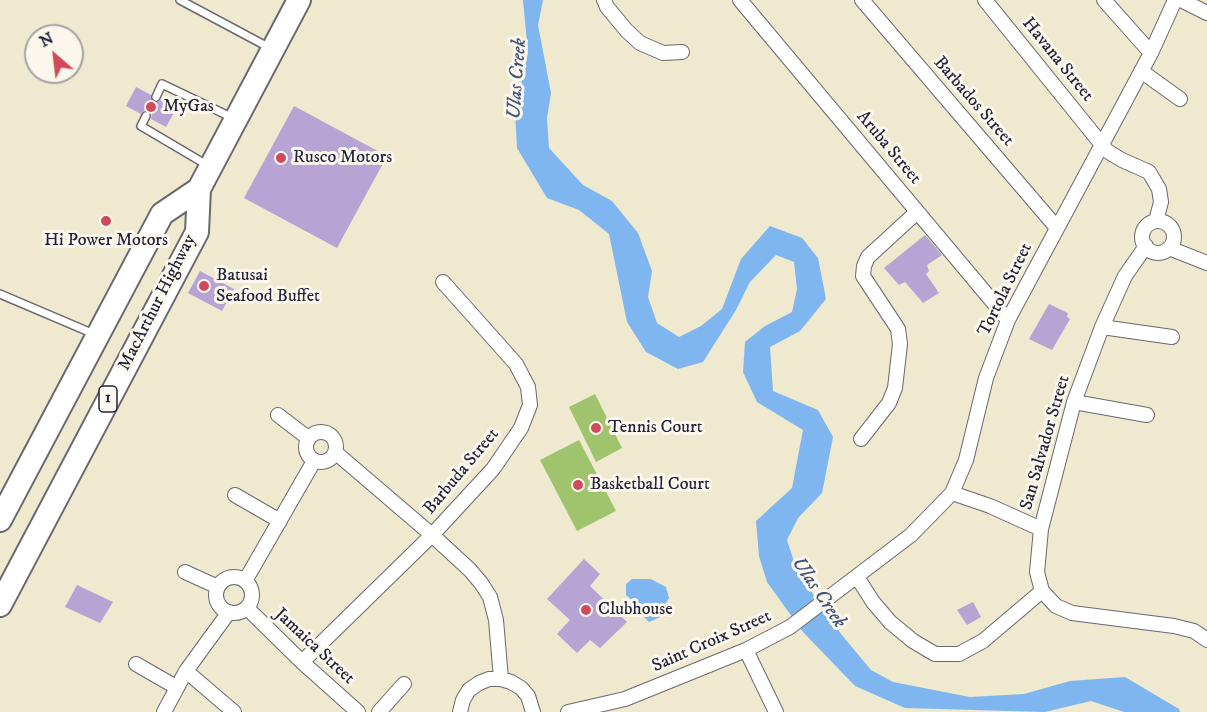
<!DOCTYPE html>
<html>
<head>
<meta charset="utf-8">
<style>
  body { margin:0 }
  #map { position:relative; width:1207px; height:712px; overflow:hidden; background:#eee9cf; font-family:"IM FELL DW Pica",serif }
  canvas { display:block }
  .north { position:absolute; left:24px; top:24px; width:60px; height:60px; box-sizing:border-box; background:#fbf7ec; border:2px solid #a4a2a5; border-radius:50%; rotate:332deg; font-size:16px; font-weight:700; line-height:24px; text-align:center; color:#22223b }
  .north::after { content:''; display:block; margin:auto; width:21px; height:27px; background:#d1495b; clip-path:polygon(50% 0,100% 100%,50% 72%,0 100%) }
</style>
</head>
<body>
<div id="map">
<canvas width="1207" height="712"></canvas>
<div class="north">N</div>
</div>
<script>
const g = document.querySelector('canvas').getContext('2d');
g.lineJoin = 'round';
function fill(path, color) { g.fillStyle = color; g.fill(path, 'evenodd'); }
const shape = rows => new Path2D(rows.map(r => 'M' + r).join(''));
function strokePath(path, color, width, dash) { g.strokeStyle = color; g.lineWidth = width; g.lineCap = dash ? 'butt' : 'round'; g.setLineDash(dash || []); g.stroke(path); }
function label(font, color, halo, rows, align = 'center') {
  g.font = font + ' "IM FELL DW Pica",serif'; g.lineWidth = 6; g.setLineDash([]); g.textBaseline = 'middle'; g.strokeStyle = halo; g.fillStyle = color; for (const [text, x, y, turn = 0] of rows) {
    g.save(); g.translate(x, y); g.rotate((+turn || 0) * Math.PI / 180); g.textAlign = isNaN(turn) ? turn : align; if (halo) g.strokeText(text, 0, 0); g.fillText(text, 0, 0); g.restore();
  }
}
const green = shape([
  [595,394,622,448,596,462,569,407],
  [579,440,616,511,577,531,540,460]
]);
const water = shape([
  [523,0,543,0,538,25,551,93,547,118,549,148,583,185,612,201,638,233,652,271,648,297,657,323,679,337,701,326,722,309,741,259,770,226,802,238,818,258,826,299,800,331,770,347,773,391,818,410,833,437,822,493,798,518,787,540,797,571,841,634,871,670,893,682,970,697,1024,694,1070,681,1125,677,1179,709,1180,712,1124,712,1091,701,1045,712,905,708,855,686,803,632,767,582,759,556,756,521,792,488,803,430,757,402,743,372,745,342,765,326,792,312,797,289,794,262,776,255,750,282,736,310,703,362,678,369,646,352,627,322,609,234,579,210,547,198,517,148,515,112,528,53],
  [632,579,651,579,666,587,669,598,663,608,665,615,649,622,643,616,639,606,626,595,626,584]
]);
const building = shape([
  [136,87,151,95,153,102,157,102,161,100,176,109,166,127,151,119,152,115,149,111,145,110,141,114,126,106],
  [294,106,387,156,337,248,244,198],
  [925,235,942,255,927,265,929,271,926,274,939,293,923,303,905,282,899,285,884,268],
  [200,271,234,289,222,311,188,293],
  [1049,304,1068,313,1067,317,1070,319,1052,350,1029,339],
  [584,559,600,574,590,586,627,622,600,648,590,640,577,653,557,634,570,620,547,599],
  [77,585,113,602,100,623,65,607],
  [973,602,981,617,967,625,957,610]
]);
const service = shape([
  [180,0,270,48],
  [156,97,162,84,233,118],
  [146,116,141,126,207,165],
  [0,294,94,334]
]);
const minor = shape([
  [604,0,607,7,626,30,640,43,663,53,682,52],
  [740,0,1008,320],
  [862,0,1057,228],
  [985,0,1107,151,1122,160,1149,172,1159,189,1161,202,1156,221],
  [1104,0,1151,53],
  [1181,0,1207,13],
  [1141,71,1180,99],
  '1142 237a16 16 0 1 1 32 0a16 16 0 1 1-32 0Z',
  [1146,246,1125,276,1102,327,1074,402,1041,529,1037,572,1042,591,1056,606,1072,613,1174,626,1194,631,1207,640],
  [1169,248,1207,263],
  [1102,327,1172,337],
  [1074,402,1147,415],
  [278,415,308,438],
  '306 447a15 15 0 1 1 30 0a15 15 0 1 1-30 0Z',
  [861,439,889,403,895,388,900,344,898,329,863,276,864,266,868,257,917,212],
  [335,452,432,535,470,570,481,583,490,597,496,620,501,679],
  [952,493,990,506,1041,529],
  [235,495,280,521],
  [185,572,218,587],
  [857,577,873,602,890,622,913,641,935,654,959,654,983,641,1042,591],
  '216 595a18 18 0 1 1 36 0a18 18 0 1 1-36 0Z',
  [245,581,314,461],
  [247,608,302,662,358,712],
  [746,650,776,712],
  [302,662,432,535,493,469,521,428,530,405,528,387,516,364,443,282],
  [136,664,176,687],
  [186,671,234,712],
  [164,712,186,671,229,612],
  [379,712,404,684],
  [460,712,463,700,469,690,479,683,489,679,501,679,511,682,521,688,528,696,533,712],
  [568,712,625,699,746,650,790,627,911,535,952,493,966,460,986,378,1008,320,1151,53,1175,0]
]);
const trunk = shape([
  [0,520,162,214,199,189],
  [0,605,197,232,199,189,299,0]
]);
const markers = [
  [151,107,6,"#d1495b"],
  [281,158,6,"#d1495b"],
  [106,221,6,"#d1495b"],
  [204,286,6,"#d1495b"],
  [596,428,6,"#d1495b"],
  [578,485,6,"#d1495b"],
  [586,610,6,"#d1495b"]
];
const shields = [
  [108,399,18]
];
const shieldNames = [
  ["1",108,399]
];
const streetNames = [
  ["Havana Street",1057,60,51],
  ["Barbados Street",973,102,49],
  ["Aruba Street",888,148,50],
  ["Tortola Street",1006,290,-64],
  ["MacArthur Highway",158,303,-63],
  ["San Salvador Street",1046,443,-74],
  ["Barbuda Street",462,472,-50],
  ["Saint Croix Street",712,642,-24],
  ["Jamaica Street",314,647,43]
];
const poiNames = [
  ["MyGas",163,107],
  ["Rusco Motors",293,158],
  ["Hi Power Motors",106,241,"center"],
  ["Batusai",216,276],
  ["Seafood Buffet",216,297],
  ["Tennis Court",608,428],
  ["Basketball Court",590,485],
  ["Clubhouse",598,610]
];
const waterNames = [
  ["Ulas Creek",518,79,-86],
  ["Ulas Creek",818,593,56]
];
fill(green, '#a0c46e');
fill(water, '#7fb6ef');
fill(building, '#b7a3d4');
strokePath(service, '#69686f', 10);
strokePath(minor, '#69686f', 16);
strokePath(trunk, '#69686f', 26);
strokePath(service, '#fff', 7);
strokePath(minor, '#fff', 14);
strokePath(trunk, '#fff', 22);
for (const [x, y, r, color] of markers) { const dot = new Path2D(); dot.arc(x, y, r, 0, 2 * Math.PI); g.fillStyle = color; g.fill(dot); strokePath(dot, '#fbf7ec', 2); }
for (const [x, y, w] of shields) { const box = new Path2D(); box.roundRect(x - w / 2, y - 13, w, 26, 4.5); g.fillStyle = '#fbf7ec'; g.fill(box); strokePath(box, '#22223b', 1.5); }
label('bold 16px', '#22223b', null, shieldNames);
label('18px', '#22223b', '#fbf7ec', streetNames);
label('18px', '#22223b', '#fbf7ec', poiNames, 'left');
label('italic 20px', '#43567a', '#fbf7ec', waterNames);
</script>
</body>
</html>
